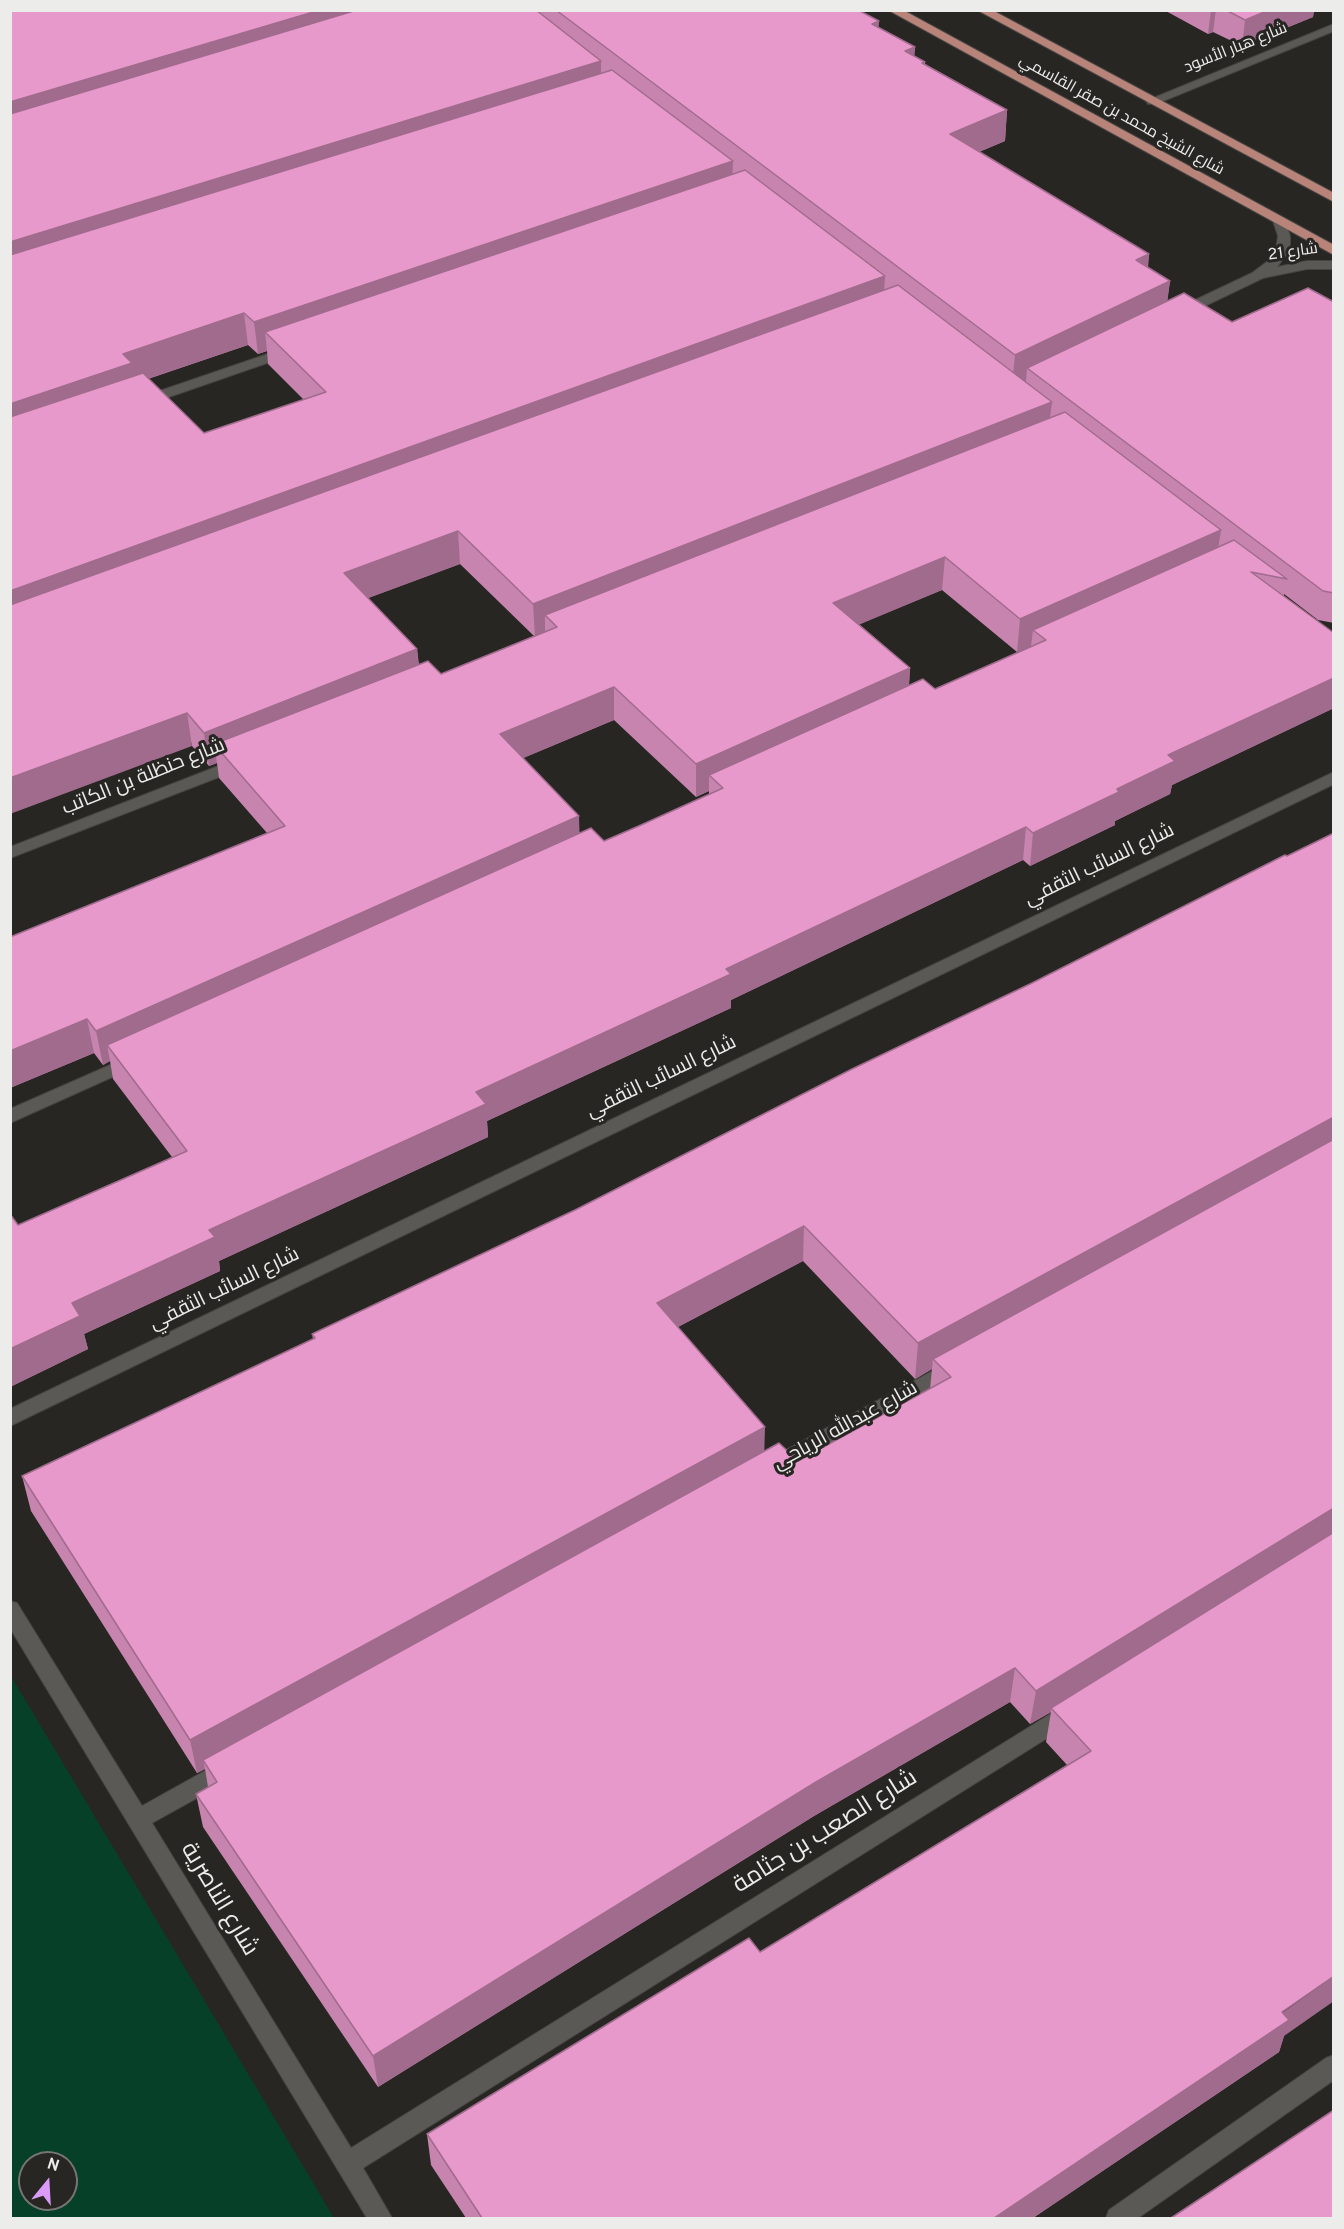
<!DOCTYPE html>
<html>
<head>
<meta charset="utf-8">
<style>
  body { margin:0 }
  #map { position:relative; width:1344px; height:2229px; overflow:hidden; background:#272623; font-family:Overpass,sans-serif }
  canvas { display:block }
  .frame { position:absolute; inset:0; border:12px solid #ececea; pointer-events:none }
  .north { position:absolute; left:18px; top:2151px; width:60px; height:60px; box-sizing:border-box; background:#272623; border:2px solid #767573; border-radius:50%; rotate:18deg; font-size:16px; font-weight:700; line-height:24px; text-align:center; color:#ececea }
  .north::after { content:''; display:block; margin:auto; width:21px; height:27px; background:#da9af7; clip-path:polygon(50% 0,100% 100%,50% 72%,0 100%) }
</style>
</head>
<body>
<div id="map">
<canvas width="1344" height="2229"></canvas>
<div class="frame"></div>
<div class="north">N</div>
</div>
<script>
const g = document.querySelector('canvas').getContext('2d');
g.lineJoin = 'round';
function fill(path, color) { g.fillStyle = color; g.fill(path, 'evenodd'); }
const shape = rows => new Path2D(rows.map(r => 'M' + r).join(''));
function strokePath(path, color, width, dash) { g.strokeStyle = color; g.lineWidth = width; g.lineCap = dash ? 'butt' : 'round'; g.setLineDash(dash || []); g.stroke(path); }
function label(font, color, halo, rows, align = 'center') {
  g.font = font + ' Overpass,Cairo,sans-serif'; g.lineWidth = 6; g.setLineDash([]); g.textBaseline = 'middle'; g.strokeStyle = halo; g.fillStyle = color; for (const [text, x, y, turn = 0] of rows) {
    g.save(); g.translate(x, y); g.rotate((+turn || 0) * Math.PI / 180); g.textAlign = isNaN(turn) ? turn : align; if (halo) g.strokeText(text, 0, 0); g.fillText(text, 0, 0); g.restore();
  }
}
const green = shape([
  [10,1676,11,1676,334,2218,11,2218],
  [30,2163,66,2163,66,2199,30,2199]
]);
const street = shape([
  [1334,24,1334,31,1156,104,1148,104,1146,101,1334,24],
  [1279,217,1285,221,1290,236,1290,250,1277,267,1307,261,1334,261,1334,269,1307,269,1263,278,1184,316,1174,316,1172,313,1174,310,1252,273,1268,261,1276,250,1278,236,1273,221,1279,217],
  [291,346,298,350,296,353,146,405,136,405,134,402,136,399,291,346],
  [239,758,247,763,245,767,10,858,10,847,239,758],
  [1334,772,1334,784,10,1426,10,1409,1334,772],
  [133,1055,139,1057,142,1061,139,1065,10,1123,10,1109,133,1055],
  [951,1361,958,1364,961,1369,958,1374,780,1473,773,1475,766,1473,763,1467,766,1461,951,1361],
  [10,1601,17,1603,142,1806,219,1763,227,1761,235,1763,238,1770,235,1777,152,1823,351,2148,1060,1708,1068,1705,1076,1708,1079,1714,1076,1720,363,2168,392,2218,367,2218,10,1628,10,1601],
  [1334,2055,1334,2080,1138,2218,1106,2218,1109,2210,1326,2058,1334,2055]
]);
const primary = shape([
  [888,10,903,10,1334,245,1334,255,888,10],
  [977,10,992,10,1334,193,1334,202,977,10]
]);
const wall = shape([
  [10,10,858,10,879,21,878,27,915,47,914,56,925,62,925,64,1007,110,1005,141,979,152,1149,254,1148,267,1170,281,1167,301,1232,322,1334,302,1334,623,1318,620,1284,594,1284,596,1334,633,1334,708,1172,785,1170,794,1115,821,1115,825,1030,866,1023,860,731,1000,731,1008,487,1121,488,1137,219,1261,220,1271,84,1334,88,1349,10,1387,10,1214,18,1225,172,1157,113,1079,110,1061,103,1065,94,1053,10,1088,10,937,267,833,219,778,217,763,209,766,192,746],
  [248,345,258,354,267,351,268,364,304,400,204,433,148,379],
  [460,564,534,636,441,674,419,665,417,649,368,598],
  [942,590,1017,652,1031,646,1031,647,935,689,909,685,910,668,859,624],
  [614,720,696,797,709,791,709,795,604,841,580,833,523,758],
  [1164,10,1314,10,1313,17,1242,46,1213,32,1208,34],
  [852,1069,1284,2036,1279,2052,1033,2218,466,2218,431,2165,427,2134,760,1952,1067,1765,1046,1742,1051,1712,1030,1724,1010,1702,814,1816,378,2087,203,1827,196,1794,208,1787,205,1769,197,1773,31,1511,22,1476,313,1339,312,1334,575,1210],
  [803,1261,915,1379,932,1369,930,1389,798,1461,764,1452,678,1327]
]);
const shadedWall = shape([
  [320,10,423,10,10,134,10,102],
  [1211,10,1216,10,1213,32,1208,34],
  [1269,10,1314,10,1313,17,1242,46,1245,20],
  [879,21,877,51,872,24],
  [915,47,913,77,905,51],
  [601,61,601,91,10,275,10,242],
  [1007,110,1005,141,948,165,950,134],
  [733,161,732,192,265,332,267,351,258,354,254,322],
  [1149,254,1145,286,1136,260],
  [885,276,883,307,10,626,10,591],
  [1170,281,1166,312,1027,368,1026,381,1012,387,1015,355],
  [244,313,248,345,135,383,10,438,10,404,123,354],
  [1052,402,1048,434,545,615,545,633,535,637,533,604],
  [1221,530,1216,562,1033,630,1031,646,1017,652,1020,619],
  [458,531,460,564,347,606,344,573],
  [945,557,942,590,832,636,833,603],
  [417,649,420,683,214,744,217,763,209,766,204,733],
  [910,668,908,701,709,775,709,791,696,797,696,764],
  [1334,678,1334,708,1172,785,1170,794,1115,821,1115,825,1030,866,1033,833,1117,789,1168,755],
  [614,687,614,720,502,767,500,734],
  [187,713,192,746,10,814,10,778],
  [579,816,580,849,107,1045,110,1061,103,1065,96,1031],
  [1026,827,1023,860,731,1000,731,1008,487,1121,488,1137,219,1261,220,1271,84,1334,88,1349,10,1387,10,1349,72,1303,209,1230,476,1092,726,969],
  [87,1019,94,1053,10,1088,10,1051],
  [1334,1117,1334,1146,933,1359,932,1369,915,1379,918,1343],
  [804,1226,803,1261,657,1338,657,1303],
  [765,1427,764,1462,203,1760,205,1769,197,1773,190,1740],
  [1334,1508,1334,1534,1051,1708,1051,1712,1030,1724,1036,1691],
  [1015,1668,1010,1702,814,1816,378,2087,373,2056,816,1782],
  [1334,1976,1334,2001,1284,2036,1279,2052,1033,2218,994,2218]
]);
const building = shape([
  [10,10,320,10,10,102,10,10],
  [357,10,536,10,601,61,10,242,10,114,357,10],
  [556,10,858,10,879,21,872,24,915,47,905,51,925,62,922,63,1007,110,950,134,1149,254,1136,260,1170,281,1015,355,556,10],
  [1226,10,1269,10,1245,20,1226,10],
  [612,70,733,161,254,322,244,313,123,354,132,363,10,404,10,255,612,70],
  [745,170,885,276,10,591,10,417,143,373,204,433,326,392,265,332,745,170],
  [898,285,1052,402,533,604,458,531,344,573,417,649,204,733,187,713,10,778,10,605,898,285],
  [1308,288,1334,302,1334,593,1323,591,1027,368,1184,293,1232,322,1308,288],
  [1065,412,1221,530,1020,619,945,557,833,603,910,668,696,764,614,687,500,734,579,816,96,1031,87,1019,10,1051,10,937,285,826,214,744,428,661,441,674,557,627,545,615,1065,412],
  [1234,540,1287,579,1251,572,1334,633,1334,678,1168,755,1175,761,1117,789,1119,792,1033,833,1026,827,726,969,731,974,476,1092,486,1104,209,1230,215,1237,72,1303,80,1316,10,1349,10,1214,18,1225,187,1151,107,1045,591,828,604,841,641,825,723,788,709,775,923,679,935,689,1046,640,1033,630,1234,540],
  [1334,833,1334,1117,918,1343,804,1226,657,1303,765,1427,190,1740,22,1476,315,1338,312,1334,575,1210,852,1069,1032,983,1285,855,1287,856,1334,833],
  [1334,1139,1334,1508,1036,1691,1015,1668,816,1782,373,2056,196,1794,217,1782,203,1760,779,1443,798,1461,951,1377,933,1359,1334,1139],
  [1334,1532,1334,1976,1282,2012,1289,2020,994,2218,482,2218,427,2134,749,1938,760,1952,1091,1751,1051,1708,1334,1532],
  [1334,2110,1334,2218,1171,2218,1334,2110]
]);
const farStreetnames = [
  ["شارع هبار الأسود",1236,49,-22],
  ["شارع الشيخ محمد بن صقر القاسمي",1121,116,29],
  ["شارع 21",1293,253,-8]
];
const streetNames = [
  ["شارع حنظلة بن الكاتب",144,778,-22],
  ["شارع السائب الثقفي",1100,866,-26],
  ["شارع السائب الثقفي",662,1078,-26],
  ["شارع السائب الثقفي",225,1290,-26],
  ["شارع عبدالله الرياحي",846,1427,-29]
];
const nearStreetnames = [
  ["شارع الصعب بن جثامة",826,1833,-32],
  ["شارع الناصرية",218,1900,59]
];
fill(green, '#074029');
strokePath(street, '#454441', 2);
strokePath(primary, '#454441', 2);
fill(street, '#5a5956');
fill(primary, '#b8847a');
fill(wall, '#c684ae');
fill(shadedWall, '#a16b8d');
fill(building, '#e699ca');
strokePath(building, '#a16b8d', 1.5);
label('16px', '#ececea', '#272623', farStreetnames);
label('20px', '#ececea', '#272623', streetNames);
label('24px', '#ececea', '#272623', nearStreetnames);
</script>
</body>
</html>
